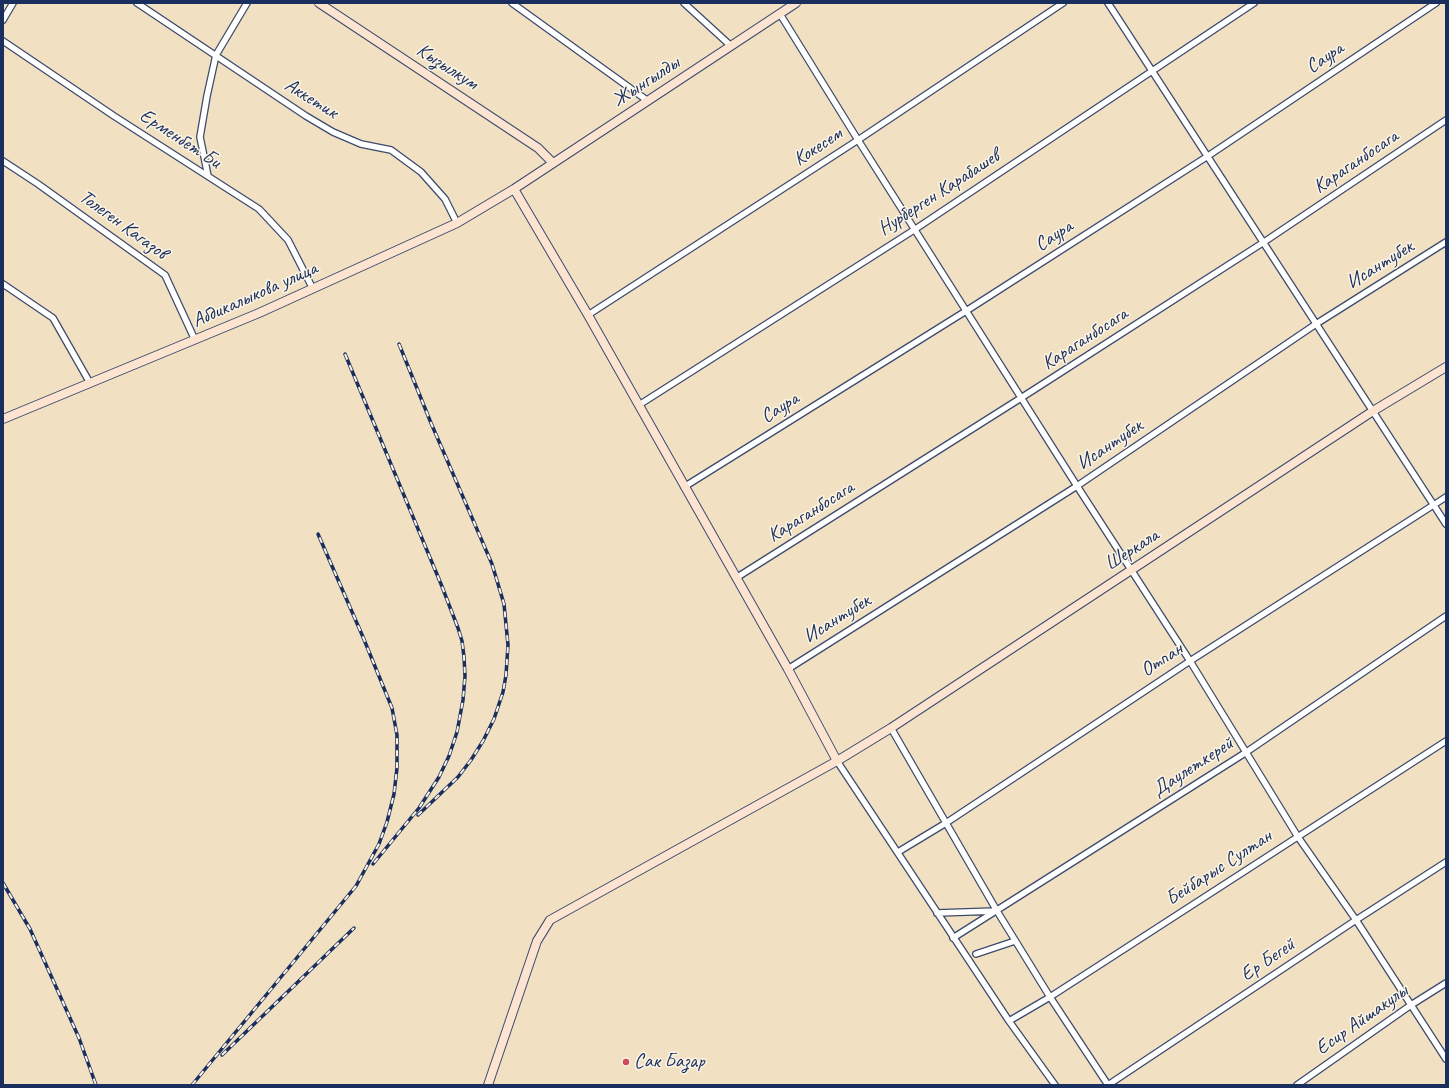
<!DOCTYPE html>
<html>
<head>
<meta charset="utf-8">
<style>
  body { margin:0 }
  #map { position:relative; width:1449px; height:1088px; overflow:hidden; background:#f2e0c2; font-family:Caveat,sans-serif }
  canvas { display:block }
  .frame { position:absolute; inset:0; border:4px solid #1b2f5e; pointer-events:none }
</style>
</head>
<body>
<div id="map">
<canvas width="1449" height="1088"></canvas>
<div class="frame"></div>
</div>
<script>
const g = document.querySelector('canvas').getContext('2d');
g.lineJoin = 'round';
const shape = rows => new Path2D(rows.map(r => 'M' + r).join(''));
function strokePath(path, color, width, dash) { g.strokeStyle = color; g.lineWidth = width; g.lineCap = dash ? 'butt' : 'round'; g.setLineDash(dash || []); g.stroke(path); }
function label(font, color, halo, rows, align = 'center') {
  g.font = font + ' Caveat,sans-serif'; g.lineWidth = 3; g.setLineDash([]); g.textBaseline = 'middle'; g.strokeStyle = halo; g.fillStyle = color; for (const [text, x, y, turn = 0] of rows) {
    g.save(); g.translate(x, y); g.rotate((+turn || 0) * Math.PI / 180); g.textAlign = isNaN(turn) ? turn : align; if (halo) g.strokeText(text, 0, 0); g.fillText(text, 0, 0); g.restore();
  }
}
const street = shape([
  [137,3,306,116,333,132,361,144,391,150,421,172,445,199,457,223],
  [512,3,648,101],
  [684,3,731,46],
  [1108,3,1446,524],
  [780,14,858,140,1077,486,1190,661,1298,837,1356,920,1446,1059],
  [3,20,13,3],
  [3,41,114,116,259,209,288,240,313,289],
  [3,161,38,184,165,275,195,340],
  [208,176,200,137,207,96,216,55,247,3],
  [3,284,53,318,90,383],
  [588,315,858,140,1063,3],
  [639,405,914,230,1254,3],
  [684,487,966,311,1208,156,1436,3],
  [736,578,1021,398,1264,242,1446,120],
  [788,669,1077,486,1316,324,1446,242],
  [891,728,997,911,1050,997,1108,1085],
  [837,761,1009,1021,1055,1085],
  [898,852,946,823,1190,661,1446,497],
  [937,913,996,911],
  [953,938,1245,753,1446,616],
  [976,954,1015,941],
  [1009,1021,1050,997,1446,741],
  [1108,1085,1356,920,1446,862],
  [1297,1085,1411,1005,1446,983]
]);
const secondary = shape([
  [319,3,538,148,552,162],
  [514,189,588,315,788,669,837,761],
  [3,419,259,313,457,223,514,189,796,3],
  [488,1085,537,941,550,920,837,761,891,728,1373,411,1446,367]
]);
const rail = shape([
  [399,344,431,423,492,564,504,604,508,645,506,675,503,692,494,719,483,741,471,760,458,777,418,815],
  [345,354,441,584,458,628,462,641,464,657,465,676,463,700,457,732,449,756,439,777,419,808,373,864],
  [3,883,30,929,79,1038,96,1085],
  [222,1055,354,928],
  [192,1085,356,886,379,844,387,822,394,794,397,768,397,735,392,708,363,637,318,534]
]);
const markers = [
  [626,1062,4,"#d1495b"]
];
const streetNames = [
  ["Саура",1325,58,-34],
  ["Кызылкум",447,67,33],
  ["Жынгылды",646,82,-33],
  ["Аккетик",311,99,32],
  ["Ерменбет Би",180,139,33],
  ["Кокесем",818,147,-33],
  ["Караганбосага",1356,162,-34],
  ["Нурберген Карабашев",939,193,-33],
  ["Толеген Кагазов",123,225,36],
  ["Саура",1054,236,-33],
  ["Исантубек",1380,265,-32],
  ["Абдикалыкова улица",255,295,-24],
  ["Караганбосага",1085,339,-33],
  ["Саура",780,408,-32],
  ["Исантубек",1110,445,-34],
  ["Караганбосага",811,512,-32],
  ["Шеркала",1132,550,-33],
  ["Исантубек",837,619,-32],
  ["Отпан",1162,660,-33],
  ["Даулеткерей",1193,767,-33],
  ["Бейбарыс Султан",1219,868,-33],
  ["Ер Бегей",1268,960,-34],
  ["Есир Айшакулы",1362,1020,-35]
];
const poiNames = [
  ["Сак Базар",634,1062]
];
strokePath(street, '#3b4a6d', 8);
strokePath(secondary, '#3b4a6d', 10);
strokePath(street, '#fff', 5.5);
strokePath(secondary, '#fde4d1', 8);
strokePath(rail, '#1b2f5e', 3.5);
strokePath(rail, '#fcf5e5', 2, [6]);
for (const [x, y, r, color] of markers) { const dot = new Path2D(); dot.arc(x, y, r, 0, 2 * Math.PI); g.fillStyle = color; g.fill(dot); strokePath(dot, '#fcf5e5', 1.5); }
label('20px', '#1b2f5e', '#fcf5e5', streetNames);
label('20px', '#1b2f5e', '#fcf5e5', poiNames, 'left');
</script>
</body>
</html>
